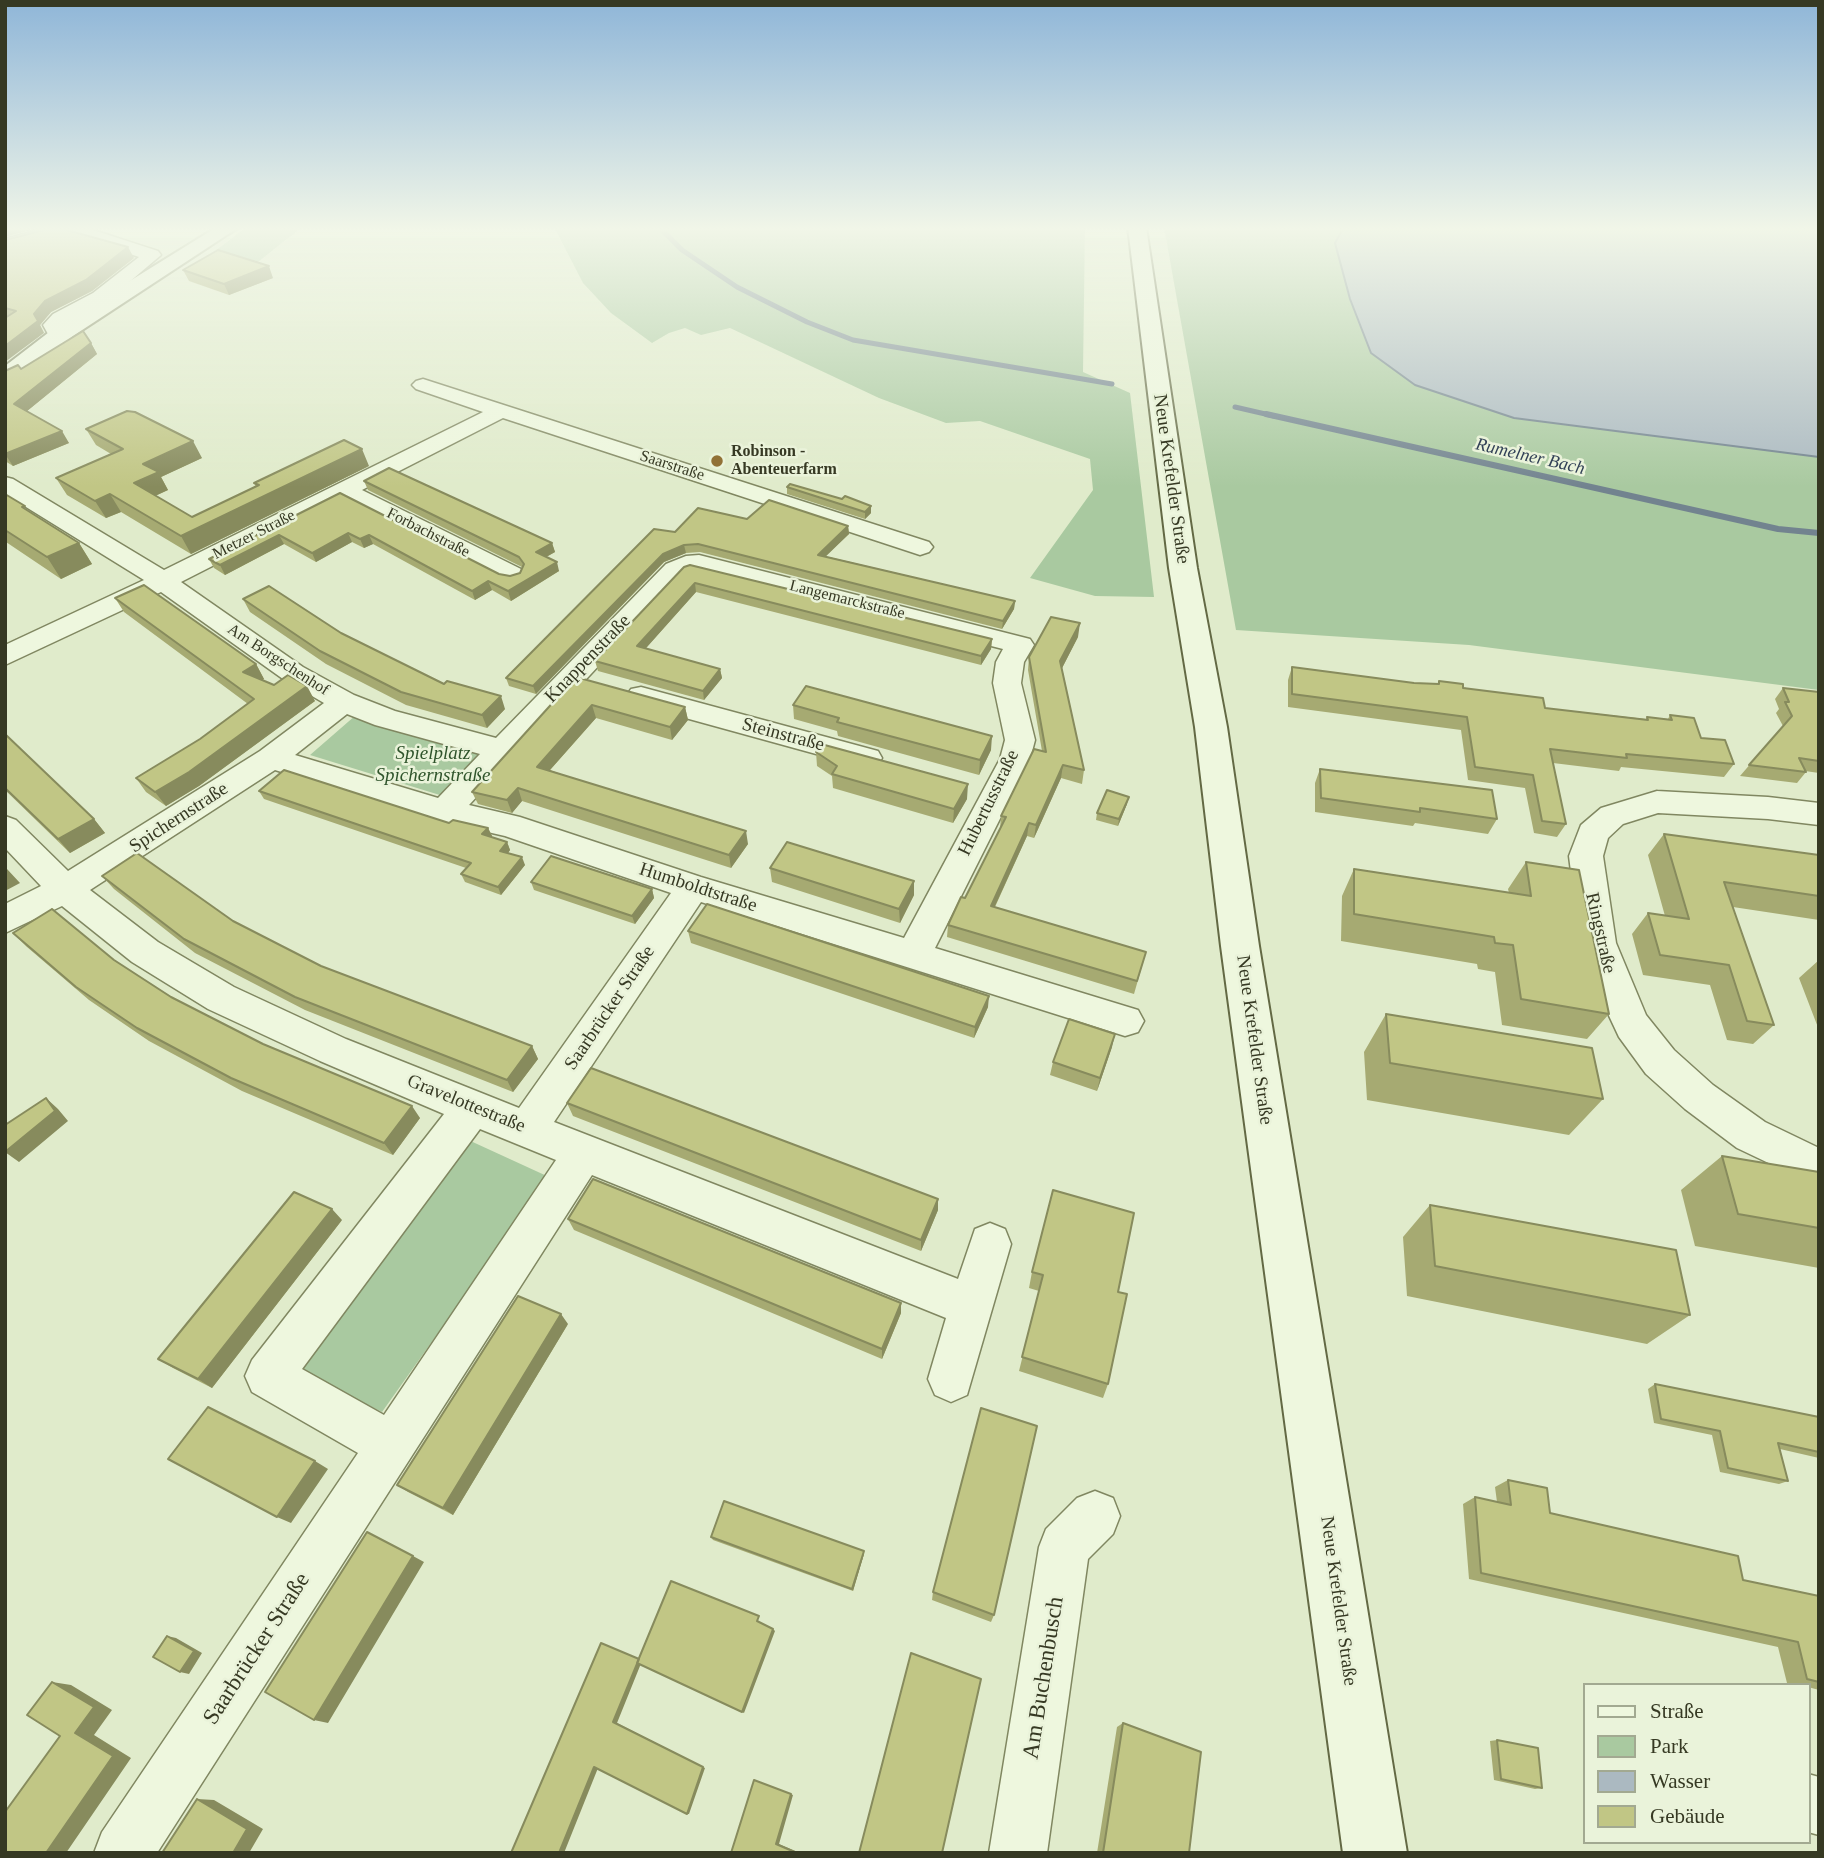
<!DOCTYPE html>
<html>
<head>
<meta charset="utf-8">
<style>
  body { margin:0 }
  #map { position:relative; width:1824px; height:1858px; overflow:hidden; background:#e0ebcb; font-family:"Times New Roman",serif }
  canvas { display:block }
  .frame { position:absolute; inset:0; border:7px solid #363923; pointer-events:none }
  .legend { position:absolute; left:1583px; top:1683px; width:228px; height:161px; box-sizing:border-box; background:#eaf3da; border:2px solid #a2a991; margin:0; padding:9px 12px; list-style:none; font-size:21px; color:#363923 }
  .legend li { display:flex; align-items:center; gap:14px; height:35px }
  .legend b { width:35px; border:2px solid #a2a991 }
</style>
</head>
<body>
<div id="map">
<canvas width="1824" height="1858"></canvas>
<div class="frame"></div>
<ul class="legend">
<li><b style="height:9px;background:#eef7de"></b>Straße</li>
<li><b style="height:19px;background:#a9c9a0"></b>Park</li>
<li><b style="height:19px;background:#abb9c1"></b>Wasser</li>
<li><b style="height:19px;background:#c1c685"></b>Gebäude</li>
</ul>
</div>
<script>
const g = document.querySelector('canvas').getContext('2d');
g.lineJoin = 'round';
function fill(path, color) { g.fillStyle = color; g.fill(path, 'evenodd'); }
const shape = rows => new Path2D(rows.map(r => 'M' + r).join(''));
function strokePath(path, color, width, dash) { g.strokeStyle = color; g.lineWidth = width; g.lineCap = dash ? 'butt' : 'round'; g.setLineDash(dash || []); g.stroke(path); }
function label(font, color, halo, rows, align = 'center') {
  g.font = font + ' "Times New Roman",serif'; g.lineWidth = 5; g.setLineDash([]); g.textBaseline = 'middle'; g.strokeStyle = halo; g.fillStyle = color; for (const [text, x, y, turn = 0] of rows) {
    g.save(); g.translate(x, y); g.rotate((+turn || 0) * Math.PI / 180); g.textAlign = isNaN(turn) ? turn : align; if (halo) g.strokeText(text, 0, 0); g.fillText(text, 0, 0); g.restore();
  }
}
const green = shape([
  [247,227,302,227,258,262,216,250],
  [554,227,1085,227,1083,372,1130,393,1154,597,1095,596,1030,578,1093,490,1090,459,980,421,946,423,879,398,730,328,701,335,685,328,669,333,652,343,611,313,583,283],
  [1164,227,1344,227,1335,243,1350,299,1371,353,1514,418,1819,457,1819,690,1469,645,1236,630],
  [356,715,487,753,443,796,310,755],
  [464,1138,549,1177,382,1412,290,1367]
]);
const water = shape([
  [1344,227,1819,227,1819,457,1514,418,1415,385,1371,353,1350,299,1335,243,1344,227]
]);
const streamFar1 = shape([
  [659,227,682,250,737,287,807,322,853,340,1112,384],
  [1235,407,1274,416]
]);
const stream = shape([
  [1266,414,1778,529,1819,533]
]);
const minor = shape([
  [50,227,84,227,158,251,161,255,107,301,67,322,64,325,72,327,75,331,72,335,48,334,43,325,53,314,93,293,139,257,68,233,5,250,5,239,50,227],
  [423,379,929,542,933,547,929,552,920,555,911,552,503,418,362,490,521,569,525,575,521,581,512,583,503,581,344,499,181,582,303,667,354,695,395,711,496,738,666,564,686,556,699,555,1030,639,1034,645,1024,662,1021,683,1035,740,1030,759,935,948,1138,1010,1144,1021,1138,1032,1125,1036,701,902,554,1122,958,1279,975,1229,990,1223,1005,1229,1011,1244,967,1395,951,1402,935,1395,928,1379,946,1318,592,1175,157,1853,94,1853,102,1832,358,1453,252,1392,245,1376,252,1360,444,1114,320,1061,208,1009,132,962,62,906,5,933,5,904,41,886,5,848,5,816,16,820,68,871,260,751,324,703,283,679,161,592,5,665,5,645,144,580,5,494,5,477,13,479,164,570,483,412,416,389,412,385,416,381,423,379],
  [691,571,699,571,1003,649,996,662,993,683,1005,740,1000,759,904,938,701,877,520,817,469,805,684,574,691,571],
  [347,714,375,725,480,754,438,798,295,755,347,714],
  [275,770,444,822,505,836,671,893,519,1108,346,1039,234,987,158,942,90,890,275,770],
  [480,1129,556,1160,384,1415,302,1369,480,1129],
  [641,687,878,751,882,758,878,765,867,768,631,703,626,696,631,689,641,687],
  [1657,791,1768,797,1819,803,1819,825,1768,819,1658,813,1623,824,1608,838,1603,856,1616,943,1646,1015,1674,1050,1713,1085,1765,1122,1819,1148,1819,1187,1737,1148,1685,1109,1646,1074,1619,1037,1596,988,1580,943,1569,856,1581,825,1601,808,1657,791],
  [1095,1491,1113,1498,1120,1516,1113,1534,1088,1559,1047,1853,989,1853,1039,1547,1046,1529,1077,1498,1095,1491],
  [1808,1774,1819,1777,1819,1835,1808,1832,1808,1774]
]);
const tertiary = shape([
  [217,227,239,227,73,336,13,382,5,384,5,366,57,326,217,227]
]);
const secondary = shape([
  [1128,227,1146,227,1197,568,1227,727,1259,946,1407,1853,1343,1853,1221,946,1195,727,1169,568,1128,227]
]);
const wall = shape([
  [5,240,134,258,92,291,51,312,40,325,44,333,5,317],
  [183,270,273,278,229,295,189,281],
  [91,343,97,354,27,411,69,443,13,466,5,461,5,371,21,369],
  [86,429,202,458,161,477,168,490,155,496,192,517,256,487,254,483,369,466,191,554,121,512,106,518,67,495,56,478,111,454,96,445],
  [364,481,552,543,555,552,546,557,559,571,511,601,492,590,475,600,373,544,364,548,352,542,316,562,284,544,225,575,214,568,209,559,340,493,499,574,510,576,520,573,523,568,522,567,368,490],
  [787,487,842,499,871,513,865,519,787,494],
  [5,494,29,512,79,543,92,564,61,579,6,542],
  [747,519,848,526,849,534,825,556,1015,601,1014,609,1002,629,700,552,686,553,664,562,536,694,509,686,506,678,675,532],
  [684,567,992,639,991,649,981,665,696,592,645,649,720,669,722,678,704,700,598,671,595,661],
  [115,598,256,664,264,679,262,680,315,701,199,786,166,806,146,792,136,778,200,739,248,704,124,612],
  [243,599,341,633,444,684,505,709,487,728,406,705,326,664,250,612],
  [1078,637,1062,668,1084,770,1082,784,1061,778,1034,838,1027,836,995,907,1146,952,1134,994,947,937,948,925,965,898,1000,829,1001,816,1042,751,1028,670,1029,657],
  [1292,667,1414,683,1437,684,1439,681,1545,708,1646,719,1647,717,1668,719,1670,715,1701,738,1734,764,1724,777,1621,767,1619,771,1553,763,1566,824,1557,837,1534,833,1525,788,1468,780,1461,730,1288,707,1288,680],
  [576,677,685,707,688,720,672,740,596,718,550,770,748,844,731,868,522,801,512,813,478,804,472,792],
  [1783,688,1819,692,1819,773,1805,771,1806,772,1797,783,1740,776,1783,726,1776,713,1779,709,1775,699],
  [793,705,991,750,979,775,838,736,837,731,794,719],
  [5,734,94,819,105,833,70,853,5,790],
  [816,752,967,799,953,823,833,788,832,776,817,766],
  [1320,769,1497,819,1488,834,1415,823,1413,826,1315,812,1315,783],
  [259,791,449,823,488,828,492,836,490,837,507,842,510,850,508,853,525,865,501,895,465,882,461,874,466,868,264,799],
  [1127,804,1118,826,1096,820,1097,813],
  [1664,834,1819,855,1819,920,1733,907,1774,1025,1753,1044,1727,1040,1710,985,1643,975,1632,934,1648,913,1665,916,1648,855],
  [1526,862,1609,1014,1587,1039,1502,1025,1495,972,1478,969,1477,964,1341,941,1342,896,1354,869,1509,893,1508,889],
  [770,868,914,881,914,895,900,923,772,882],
  [102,876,233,921,321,966,532,1046,538,1059,513,1092,305,1010,195,953,114,889],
  [531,882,652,889,654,898,635,924,534,890],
  [688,931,988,1007,974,1038,691,943],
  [13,933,114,960,171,997,263,1044,420,1118,393,1155,242,1091,149,1041,89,1000,27,947],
  [1819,960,1819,1030,1799,978],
  [1386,1014,1603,1099,1569,1135,1367,1100,1364,1052],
  [1112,1047,1097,1091,1050,1075,1053,1062],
  [567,1103,938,1199,938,1210,921,1251,573,1116],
  [1722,1156,1819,1172,1819,1268,1695,1246,1681,1190],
  [1430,1205,1690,1315,1647,1344,1407,1296,1403,1237],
  [568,1219,901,1313,882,1359,574,1230],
  [342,1220,212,1388,173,1368,158,1359],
  [1032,1272,1118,1292,1108,1384,1103,1398,1019,1371,1039,1291,1029,1288],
  [568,1324,453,1515,408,1492,397,1485],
  [1655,1384,1819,1417,1819,1458,1780,1449,1788,1481,1779,1484,1720,1472,1712,1435,1654,1423,1648,1389],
  [1508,1480,1550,1513,1743,1580,1819,1596,1819,1690,1808,1687,1808,1685,1796,1685,1787,1683,1778,1647,1469,1579,1463,1504,1475,1497,1497,1502,1495,1487],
  [711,1537,864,1554,853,1591,713,1540],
  [933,1592,994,1615,991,1622,932,1600],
  [1123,1723,1189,1853,1097,1853,1117,1727],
  [1497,1740,1542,1788,1535,1789,1494,1780,1490,1741]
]);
const shadedWall = shape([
  [5,227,28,227,30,230,5,237],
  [128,247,134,258,92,291,51,312,40,325,44,333,5,362,5,346,45,301],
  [269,266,273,278,229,295,224,284],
  [91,343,97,354,21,416,14,404],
  [62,431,69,443,13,466,5,454],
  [193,441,202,458,161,477,168,490,144,501,134,483,143,464],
  [362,449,369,466,191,554,181,536],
  [110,494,121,512,106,518,95,501],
  [871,506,871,513,865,519,865,512],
  [848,526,849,534,819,563,818,555],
  [348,533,352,542,316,562,312,553],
  [279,535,284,544,225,575,220,565],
  [369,535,373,544,364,548,360,539],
  [79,543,92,564,61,579,47,557],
  [552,543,555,552,539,561,536,552],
  [684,545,686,553,664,562,536,694,533,686,663,554],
  [557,562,559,571,511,601,508,591],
  [488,581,492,590,475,600,472,591],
  [695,583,696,592,639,656,637,646],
  [1015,601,1014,609,1002,629,1003,621],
  [1080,623,1078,637,1059,674,1060,661],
  [992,639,991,649,981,665,981,656],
  [256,664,264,679,251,686,243,672],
  [720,669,722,678,704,700,703,691],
  [307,686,315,701,199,786,166,806,155,792],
  [501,696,505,709,487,728,482,715],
  [592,705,596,718,542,779,537,767],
  [685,707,688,720,672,740,670,727],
  [992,736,991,750,979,775,980,760],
  [1063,765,1061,778,1034,838,1036,825],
  [968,784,967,799,953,823,954,809],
  [518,788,522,801,512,813,507,800],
  [1129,797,1127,804,1118,826,1119,819],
  [94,819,105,833,70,853,58,839],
  [1029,823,1027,836,989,919,991,906],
  [488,828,492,836,486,842,482,834],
  [746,831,748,844,731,868,729,855],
  [507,842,510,850,504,859,500,851],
  [522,857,525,865,501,895,498,887],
  [7,869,20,883,5,891,5,870],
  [914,881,914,895,900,923,899,909],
  [652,889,654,898,635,924,632,916],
  [989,996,988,1007,974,1038,975,1027],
  [1115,1034,1112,1047,1097,1091,1100,1078],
  [532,1046,538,1059,513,1092,507,1080],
  [46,1098,58,1109,68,1121,19,1162,5,1152],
  [412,1106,420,1118,393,1155,384,1143],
  [938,1199,938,1210,921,1251,921,1240],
  [332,1209,342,1220,212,1388,198,1379],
  [901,1303,901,1313,882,1359,882,1349],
  [561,1314,568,1324,453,1515,443,1508],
  [315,1461,328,1469,291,1523,277,1517],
  [864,1551,864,1554,853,1591,852,1589],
  [413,1556,424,1562,328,1723,314,1720],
  [773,1629,775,1631,744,1713,742,1712],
  [167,1636,176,1638,202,1653,189,1674,180,1672],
  [639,1659,642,1661,617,1723,705,1768,689,1814,687,1814,613,1722],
  [52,1682,71,1685,112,1710,94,1735,131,1758,66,1853,46,1853,75,1733],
  [594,1767,598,1768,564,1853,559,1853],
  [754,1780,793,1795,779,1844,800,1853,797,1853,776,1844],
  [197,1799,214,1800,263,1829,249,1853,233,1853]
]);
const building = shape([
  [56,227,128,247,86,280,45,301,34,314,38,321,5,346,5,318,16,311,5,308,5,240,56,227],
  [218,250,269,266,224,284,183,270,218,250],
  [83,331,91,343,14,404,62,431,5,454,5,371,18,365,21,369,83,331],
  [127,411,135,412,193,441,143,464,159,472,134,483,192,517,259,485,254,483,344,440,362,449,181,536,110,494,95,501,56,478,123,449,86,429,127,411],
  [389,468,552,543,536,552,557,562,508,591,488,581,472,591,369,535,360,539,348,533,312,553,279,535,220,565,209,559,340,493,499,574,510,576,520,573,524,564,519,557,364,481,389,468],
  [790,484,842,499,845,496,871,506,865,512,787,487,790,484],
  [5,494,25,506,22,507,79,543,47,557,5,530,5,494],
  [769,500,848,526,818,555,1015,601,1003,621,698,544,684,545,663,554,533,686,506,678,654,529,675,532,698,508,747,519,769,500],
  [690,565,992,639,981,656,695,583,637,646,720,669,703,691,595,661,684,567,690,565],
  [144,585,256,664,243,672,274,685,288,675,307,686,189,772,155,792,136,778,200,739,254,699,115,598,144,585],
  [269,586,341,633,444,684,447,681,501,696,482,715,401,692,320,651,243,599,269,586],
  [1051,617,1080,623,1060,661,1084,770,1063,765,1036,825,1029,823,991,906,1146,952,1137,981,948,925,961,897,965,898,1006,817,1001,816,1034,749,1046,752,1029,657,1051,617],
  [1292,667,1414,683,1439,684,1439,681,1463,684,1463,688,1543,698,1545,708,1648,720,1647,717,1672,720,1670,715,1694,718,1701,738,1725,740,1734,764,1626,754,1627,758,1550,749,1566,824,1542,821,1533,775,1475,767,1467,717,1292,694,1292,667],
  [576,677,685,707,670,727,592,705,537,767,746,831,729,855,518,788,507,800,472,792,576,677],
  [806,686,992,736,980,760,837,722,839,718,793,705,806,686],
  [1783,688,1819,692,1819,761,1799,758,1806,772,1749,765,1792,716,1785,702,1789,702,1783,688],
  [5,734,94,819,58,839,5,788,5,734],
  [821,744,968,784,954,809,832,774,837,766,816,752,821,744],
  [1320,769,1492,790,1497,819,1420,808,1420,812,1321,798,1320,769],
  [284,770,449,823,453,820,488,828,482,834,507,842,500,851,522,857,498,887,461,874,471,863,259,791,284,770],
  [1107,790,1129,797,1119,819,1097,813,1107,790],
  [1664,834,1819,855,1819,896,1724,882,1774,1025,1747,1021,1729,965,1660,955,1648,913,1689,919,1664,834],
  [787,842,914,881,899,909,770,868,787,842],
  [137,853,233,921,321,966,532,1046,507,1080,295,997,184,939,102,876,137,853],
  [551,856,652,889,632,916,531,882,551,856],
  [1526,862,1579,870,1609,1014,1521,999,1513,945,1495,943,1494,937,1354,914,1354,869,1531,896,1526,862],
  [707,904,989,996,975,1027,688,931,707,904],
  [52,909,114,960,171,997,263,1044,412,1106,384,1143,231,1078,137,1028,76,987,13,933,52,909],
  [1386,1014,1592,1048,1603,1099,1390,1063,1386,1014],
  [1069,1019,1115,1034,1100,1078,1053,1062,1069,1019],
  [591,1068,938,1199,921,1240,567,1103,591,1068],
  [46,1098,55,1111,5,1152,5,1125,46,1098],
  [1722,1156,1819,1172,1819,1228,1738,1214,1722,1156],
  [593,1179,901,1303,882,1349,568,1219,593,1179],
  [1053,1190,1134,1213,1118,1292,1127,1294,1108,1384,1022,1357,1043,1275,1032,1272,1053,1190],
  [294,1192,332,1209,198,1379,158,1359,294,1192],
  [1430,1205,1676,1250,1690,1315,1435,1266,1430,1205],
  [518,1296,561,1314,443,1508,397,1485,518,1296],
  [1655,1384,1819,1417,1819,1452,1778,1443,1788,1481,1728,1468,1720,1431,1661,1419,1655,1384],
  [208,1407,315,1461,277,1517,168,1459,208,1407],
  [981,1408,1037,1426,994,1615,933,1592,981,1408],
  [1508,1480,1547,1488,1550,1513,1738,1556,1743,1580,1819,1596,1819,1682,1807,1679,1798,1642,1481,1573,1475,1497,1511,1505,1508,1480],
  [724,1501,864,1551,852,1589,711,1537,724,1501],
  [367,1532,413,1556,314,1720,265,1692,367,1532],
  [671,1581,759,1616,757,1621,773,1629,742,1712,637,1663,671,1581],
  [167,1636,194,1651,180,1672,153,1657,167,1636],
  [601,1643,639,1659,613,1722,703,1767,687,1814,594,1767,559,1853,511,1853,601,1643],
  [911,1653,981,1679,942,1853,859,1853,911,1653],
  [52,1682,94,1707,75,1733,113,1756,46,1853,5,1853,5,1812,60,1736,27,1715,52,1682],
  [1123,1723,1201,1752,1189,1853,1103,1853,1123,1723],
  [1497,1740,1538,1748,1542,1788,1501,1779,1497,1740],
  [754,1780,791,1794,776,1844,797,1853,731,1853,754,1780],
  [197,1799,247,1829,233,1853,162,1853,197,1799]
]);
const markers = [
  [717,461,7,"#917136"]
];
const farPoinames = [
  ["Robinson -",731,452],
  ["Abenteuerfarm",731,470]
];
const farStreetnames = [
  ["Saarstraße",672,466,18],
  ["Forbachstraße",428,533,27],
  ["Metzer Straße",254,535,-27],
  ["Langemarckstraße",847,600,14],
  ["Am Borgschenhof",278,660,33]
];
const farWaternames = [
  ["Rumelner Bach",1530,457,13]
];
const streetNames = [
  ["Neue Krefelder Straße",1171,479,82],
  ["Knappenstraße",588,659,-46],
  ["Steinstraße",783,735,15],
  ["Hubertusstraße",989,803,-64],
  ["Spichernstraße",179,818,-33],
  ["Humboldtstraße",698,888,18],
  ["Ringstraße",1600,933,77],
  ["Saarbrücker Straße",610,1008,-56],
  ["Neue Krefelder Straße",1254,1040,82],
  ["Gravelottestraße",466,1104,22],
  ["Neue Krefelder Straße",1338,1601,82]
];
const parkNames = [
  ["Spielplatz",433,754],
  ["Spichernstraße",433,776]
];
const nearStreetnames = [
  ["Saarbrücker Straße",257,1649,-57],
  ["Am Buchenbusch",1044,1678,-81]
];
fill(green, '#a9c9a0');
fill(water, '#abb9c1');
strokePath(water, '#72838f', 2);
strokePath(streamFar1, '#72838f', 5);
strokePath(stream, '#72838f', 6);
strokePath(minor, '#808761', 3);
strokePath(tertiary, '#808761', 4);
strokePath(secondary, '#636944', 4);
fill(minor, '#eef7de');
fill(tertiary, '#eef7de');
fill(secondary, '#eef7de');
fill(wall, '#a6aa72');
fill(shadedWall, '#878b5d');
fill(building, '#c1c685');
strokePath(building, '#878b5d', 2);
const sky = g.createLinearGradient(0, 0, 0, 487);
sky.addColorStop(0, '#8fb6d8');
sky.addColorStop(0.47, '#f1f6e8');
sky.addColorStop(1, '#f1f6e800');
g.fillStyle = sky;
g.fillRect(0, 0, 1824, 487);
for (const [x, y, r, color] of markers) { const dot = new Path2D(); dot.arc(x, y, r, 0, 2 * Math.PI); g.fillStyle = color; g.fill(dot); strokePath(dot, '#eaf3da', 2.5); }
label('bold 16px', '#363923', '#eaf3da', farPoinames, 'left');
label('16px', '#363923', '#eaf3da', farStreetnames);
label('italic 18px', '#334257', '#eaf3da', farWaternames);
label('19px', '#363923', '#eaf3da', streetNames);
label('italic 19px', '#2f542b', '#eaf3da', parkNames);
label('23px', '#363923', '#eaf3da', nearStreetnames);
</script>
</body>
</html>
